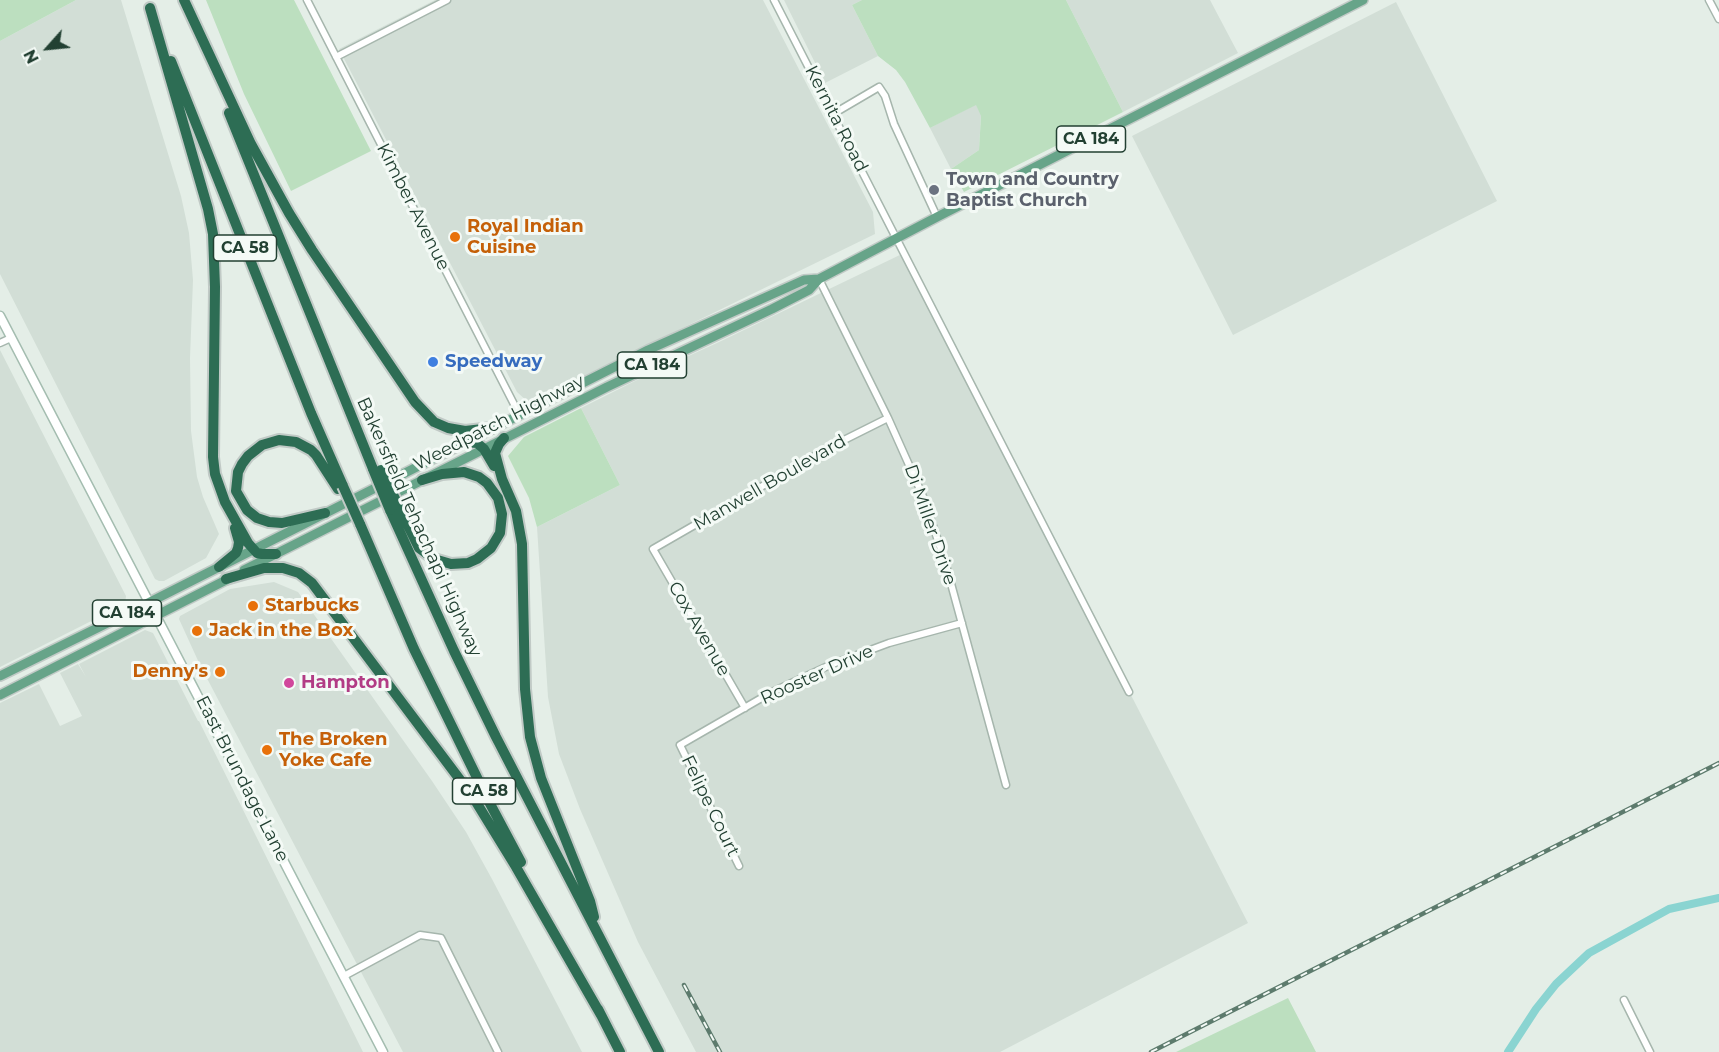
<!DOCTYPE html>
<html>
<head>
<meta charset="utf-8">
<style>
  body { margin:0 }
  #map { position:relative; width:1719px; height:1052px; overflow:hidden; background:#e4eee7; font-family:Montserrat,sans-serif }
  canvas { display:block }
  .north { position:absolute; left:18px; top:18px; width:60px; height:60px; -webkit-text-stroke:4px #f4faf6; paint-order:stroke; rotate:243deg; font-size:16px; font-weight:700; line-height:24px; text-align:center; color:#224032 }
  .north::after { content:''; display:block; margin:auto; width:21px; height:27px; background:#224032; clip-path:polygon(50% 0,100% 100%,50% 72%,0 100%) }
</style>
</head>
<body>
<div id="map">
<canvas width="1719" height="1052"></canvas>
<div class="north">N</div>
</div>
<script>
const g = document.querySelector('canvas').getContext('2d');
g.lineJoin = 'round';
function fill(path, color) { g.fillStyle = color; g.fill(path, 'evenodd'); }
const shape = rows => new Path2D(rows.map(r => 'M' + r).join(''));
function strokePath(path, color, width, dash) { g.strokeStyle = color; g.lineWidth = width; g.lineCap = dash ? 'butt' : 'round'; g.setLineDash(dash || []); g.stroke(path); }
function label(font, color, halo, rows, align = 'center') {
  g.font = font + ' Montserrat,sans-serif'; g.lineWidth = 6; g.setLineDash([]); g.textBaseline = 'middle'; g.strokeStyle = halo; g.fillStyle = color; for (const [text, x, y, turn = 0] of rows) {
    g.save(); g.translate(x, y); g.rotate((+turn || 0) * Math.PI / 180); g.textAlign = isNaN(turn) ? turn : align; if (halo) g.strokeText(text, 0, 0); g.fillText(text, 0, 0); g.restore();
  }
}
const built = shape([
  [76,0,121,0,181,196,189,233,193,280,190,358,191,431,197,477,203,497,219,534,206,558,164,581,159,581,155,579,0,274,0,41],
  [435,0,763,0,873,212,875,234,529,403,517,392,339,49],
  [784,0,862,0,852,5,878,56,825,83],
  [1066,0,1210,0,1238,53,1123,112],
  [1396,2,1497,201,1233,335,1132,136],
  [976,104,981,115,979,150,951,169,930,128],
  [904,253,1248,923,1000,1052,696,1052,638,942,580,809,559,754,548,697,537,527,620,485,581,408,647,375,719,342],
  [0,350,126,596,125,604,0,667],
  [274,582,298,592,432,781,466,832,492,879,582,1052,403,1052,200,665,179,619,180,616,230,589],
  [145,630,153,633,198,721,199,721,363,1052,0,1052,0,703,39,684,60,726,82,716,60,673,78,664,86,677,79,664]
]);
const green = shape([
  [0,0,76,0,0,41],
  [206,0,294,0,371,151,291,191,244,94],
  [862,0,1066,0,1123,112,964,192,951,169,979,150,981,116,976,105,930,128,905,82,896,70,878,56,852,5],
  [581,408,620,485,537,527,529,498,508,456,524,437],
  [1288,998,1316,1052,1176,1052]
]);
const canal = shape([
  [1508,1052,1536,1009,1556,984,1589,953,1669,909,1719,898]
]);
const minor = shape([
  [307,0,519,414],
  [774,0,1129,692],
  [1709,0,1719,19],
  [336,57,447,0],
  [833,114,879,87,885,96,894,124,937,217],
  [819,279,888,418,922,494,944,558,1006,785],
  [0,343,11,338],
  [745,708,653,549,832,446,888,418],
  [739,866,680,745,772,692,830,665,889,643,962,623],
  [344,976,420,935,441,938,498,1052],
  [1624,1000,1650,1052]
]);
const secondary = shape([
  [0,316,383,1052]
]);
const primary = shape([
  [244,570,607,387,772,309,809,290,819,279,937,217,1363,0],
  [0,676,150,602,648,350,804,280,819,279],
  [0,695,232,577]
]);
const motorway = shape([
  [184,0,251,144,289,213,312,250,415,402,434,422,448,428,465,431,492,428],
  [150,8,208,209,213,234,215,287,213,457,215,474,225,502,248,543,257,553,262,554,276,554],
  [171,61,311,413,343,486],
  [229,113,373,469],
  [504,438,499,444,495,453,502,479,516,511,522,544,525,689,530,737,541,778,590,901,594,917],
  [465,442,477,443,484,449,494,466],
  [398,505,419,548,434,559,451,564,468,563,477,559,491,548,500,533,502,514,498,498,487,483,479,477,464,472,442,474,422,480],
  [390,510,454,651,496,737,659,1052],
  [325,513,282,523,269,522,257,518,247,510,236,491,238,472,242,464,248,456,262,445,279,440,296,442,311,450,316,455,338,489],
  [360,524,414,649,487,798,521,862],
  [219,567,236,553,238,548,239,542,235,528],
  [226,579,264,568,283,568,299,573,312,583,473,797,516,867,601,1015],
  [598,1009,620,1052]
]);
const rail = shape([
  [684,985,720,1052],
  [1151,1052,1719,763]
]);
const motorwayBridge = shape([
  [373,469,390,510],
  [381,470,398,505],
  [343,486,360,524]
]);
const markers = [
  [934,190,6,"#6b7280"],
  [455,237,6,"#e8710a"],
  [433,362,6,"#3f7fe0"],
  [253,606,6,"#e8710a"],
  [197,631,6,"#e8710a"],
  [220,672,6,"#e8710a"],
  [289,683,6,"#d1479c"],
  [267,750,6,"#e8710a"]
];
const shields = [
  [1091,139,69],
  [245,248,63],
  [652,365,69],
  [127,613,69],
  [484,791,63]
];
const shieldNames = [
  ["CA 184",1091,139],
  ["CA 58",245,248],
  ["CA 184",652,365],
  ["CA 184",127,613],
  ["CA 58",484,791]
];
const streetNames = [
  ["Kernita Road",836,119,63],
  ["Kimber Avenue",413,207,63],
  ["Weedpatch Highway",499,423,-27],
  ["Manwell Boulevard",770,483,-30],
  ["Di Miller Drive",930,525,71],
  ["Bakersfield Tehachapi Highway",419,527,66],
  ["Cox Avenue",699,629,60],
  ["Rooster Drive",817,675,-24],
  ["East Brundage Lane",242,779,63],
  ["Felipe Court",710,806,64]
];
const worshipNames = [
  ["Town and Country",946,180],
  ["Baptist Church",946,201]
];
const foodNames = [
  ["Royal Indian",467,227],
  ["Cuisine",467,248],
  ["Starbucks",265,606],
  ["Jack in the Box",209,631],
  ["Denny's",208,672,"right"],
  ["The Broken",279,740],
  ["Yoke Cafe",279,761]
];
const shopNames = [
  ["Speedway",445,362]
];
const hotelNames = [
  ["Hampton",301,683]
];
fill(built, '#d2ded6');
fill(green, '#bcdfbf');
strokePath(canal, '#8ad4d1', 8);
strokePath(minor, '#a6b6ad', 9);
strokePath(secondary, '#a4bdb0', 11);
strokePath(primary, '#c1cac6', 12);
strokePath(motorway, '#c1cac6', 14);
strokePath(minor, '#fff', 6);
strokePath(secondary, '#fff', 8);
strokePath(primary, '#67a489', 9);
strokePath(motorway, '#2d6d54', 10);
strokePath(rail, '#5d7b6d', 4.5);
strokePath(rail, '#f4faf6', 2, [7]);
strokePath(motorwayBridge, '#c1cac6', 14, []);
strokePath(motorwayBridge, '#2d6d54', 10);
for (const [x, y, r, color] of markers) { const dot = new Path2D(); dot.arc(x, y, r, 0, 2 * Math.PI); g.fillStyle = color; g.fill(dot); strokePath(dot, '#f4faf6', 2); }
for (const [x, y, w] of shields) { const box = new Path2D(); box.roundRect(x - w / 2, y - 13, w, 26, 4.5); g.fillStyle = '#f4faf6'; g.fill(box); strokePath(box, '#224032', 1.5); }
label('bold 16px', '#224032', null, shieldNames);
label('18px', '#224032', '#f4faf6', streetNames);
label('bold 18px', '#5b616d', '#f4faf6', worshipNames, 'left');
label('bold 18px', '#c56008', '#f4faf6', foodNames, 'left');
label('bold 18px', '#366cbe', '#f4faf6', shopNames, 'left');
label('bold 18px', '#b23c85', '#f4faf6', hotelNames, 'left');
</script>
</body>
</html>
